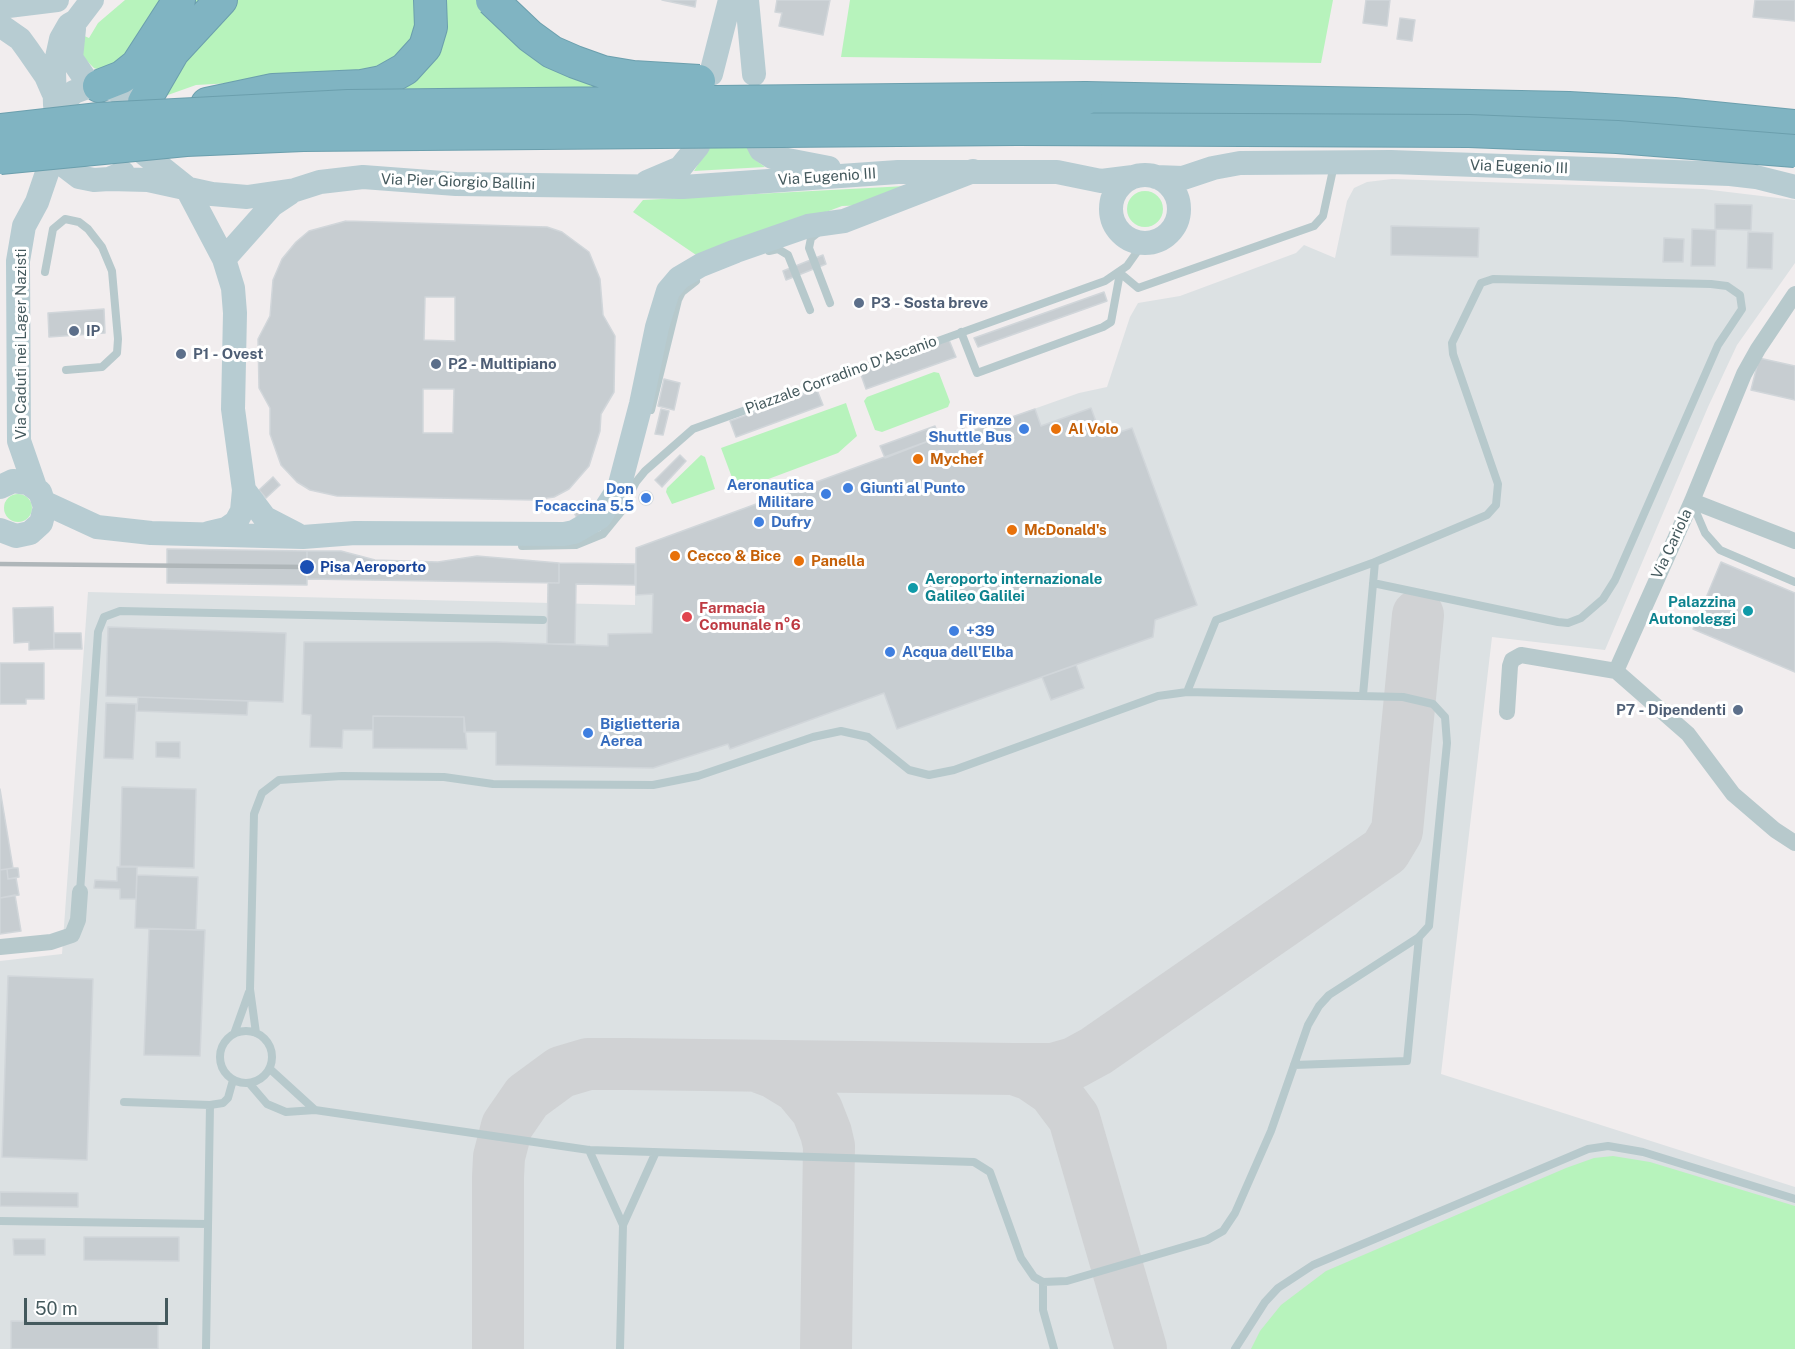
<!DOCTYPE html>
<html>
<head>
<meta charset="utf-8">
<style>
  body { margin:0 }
  #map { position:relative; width:1795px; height:1349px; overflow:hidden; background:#f1edee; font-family:"Public Sans",sans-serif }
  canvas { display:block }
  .scale { position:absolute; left:24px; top:1298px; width:144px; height:27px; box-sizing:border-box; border:3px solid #44595d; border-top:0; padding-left:8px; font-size:18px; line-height:21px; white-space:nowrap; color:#44595d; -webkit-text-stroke:4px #fff; paint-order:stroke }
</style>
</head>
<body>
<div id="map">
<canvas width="1795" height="1349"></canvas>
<div class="scale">50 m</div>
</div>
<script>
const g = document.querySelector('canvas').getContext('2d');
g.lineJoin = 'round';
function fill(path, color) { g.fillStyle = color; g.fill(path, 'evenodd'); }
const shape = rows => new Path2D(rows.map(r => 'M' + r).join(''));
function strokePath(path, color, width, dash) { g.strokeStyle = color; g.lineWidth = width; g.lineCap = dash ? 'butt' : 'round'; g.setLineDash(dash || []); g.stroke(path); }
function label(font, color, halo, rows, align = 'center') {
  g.font = font + ' "Public Sans",sans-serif'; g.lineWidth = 6; g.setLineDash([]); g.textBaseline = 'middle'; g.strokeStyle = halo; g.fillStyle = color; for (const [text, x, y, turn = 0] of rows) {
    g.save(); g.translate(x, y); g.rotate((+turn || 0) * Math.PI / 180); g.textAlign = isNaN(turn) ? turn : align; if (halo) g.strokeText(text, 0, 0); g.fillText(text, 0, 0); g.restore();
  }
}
const airport = shape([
  [1392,179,1703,189,1795,200,1795,263,1737,345,1708,407,1605,650,1492,637,1441,1074,1795,1187,1795,1349,0,1349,0,961,62,954,88,592,635,605,636,548,964,428,966,433,1079,393,1107,387,1130,317,1138,303,1180,296,1296,253,1304,245,1335,258,1347,201,1354,188,1367,182]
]);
const green = shape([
  [125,0,477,0,614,90,409,89,324,78,196,85,165,96,94,68,81,55,82,35,89,38,98,23],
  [850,0,1333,0,1321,63,841,57],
  [746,145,754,159,765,167,694,171,709,146],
  [906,186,868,205,842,206,702,259,633,212,643,200],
  '1127 209a18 18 0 1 1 36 0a18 18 0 1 1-36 0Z',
  [934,372,939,373,950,402,948,407,882,432,875,430,864,401,867,397],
  [846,403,857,436,838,453,763,481,734,483,721,448],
  [701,455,705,457,715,489,672,504,666,492,667,488],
  '4 508a14 14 0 1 1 28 0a14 14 0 1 1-28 0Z',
  [1613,1156,1650,1162,1795,1206,1795,1349,1251,1349,1260,1331,1281,1305,1326,1271,1566,1168,1594,1158]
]);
const taxiway = shape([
  [759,1067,775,1073,798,1087,817,1110,826,1133,829,1146,826,1349],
  [1014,1069,1053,1069,1074,1063,1096,1051,1385,851,1397,831,1418,615],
  [498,1349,498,1177,499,1157,507,1126,527,1097,561,1072,588,1064,627,1064,1014,1069,1031,1075,1053,1090,1074,1118,1141,1349]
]);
const building = shape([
  [662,0,696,0,695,7,662,0],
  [777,0,830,0,823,35,779,26,782,13,775,12,777,0],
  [1366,0,1390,0,1387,26,1363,23,1366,0],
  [1755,0,1795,0,1795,21,1753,17,1755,0],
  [1400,18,1415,20,1412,41,1397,39,1400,18],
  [1715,204,1752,205,1751,230,1715,229,1715,204],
  [346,221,547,227,562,232,589,252,600,279,603,315,615,336,614,392,601,414,600,431,589,466,569,489,554,497,533,500,337,496,310,490,297,482,281,465,270,434,270,408,259,388,258,339,270,316,273,280,282,259,296,242,309,231,346,221],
  [425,297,455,297,455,341,424,340,425,297],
  [423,389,454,389,453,433,423,433,423,389],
  [1391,226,1479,228,1478,257,1391,255,1391,226],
  [1692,229,1716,230,1715,266,1691,266,1692,229],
  [1748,232,1773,233,1772,269,1747,268,1748,232],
  [1664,238,1684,239,1683,262,1663,262,1664,238],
  [823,255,826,264,786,280,783,271,823,255],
  [1104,292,1107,301,978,347,974,338,1104,292],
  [104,309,105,333,49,337,48,313,104,309],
  [949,340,956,357,866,389,860,372,949,340],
  [1759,358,1795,366,1795,400,1751,390,1759,358],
  [664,379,680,383,674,410,658,406,664,379],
  [817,390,823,405,736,437,730,421,817,390],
  [1091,408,1102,438,1132,428,1197,605,1155,620,1153,637,897,729,884,693,730,749,728,744,653,768,496,765,496,732,464,732,464,717,373,716,373,730,343,730,342,748,310,747,311,715,302,714,304,642,496,642,608,646,608,634,652,633,653,594,636,595,636,548,964,428,966,433,1035,409,1041,426,1091,408],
  [661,409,669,411,663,435,655,434,661,409],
  [935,426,939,437,885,458,880,446,935,426],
  [680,455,686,461,662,487,655,480,680,455],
  [273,477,280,485,266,498,259,490,273,477],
  '639 498a7 7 0 1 1 14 0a7 7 0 1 1-14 0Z',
  [579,505,586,516,578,520,572,509,579,505],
  [167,549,307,551,307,585,167,583,167,549],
  [307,551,341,551,375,560,438,562,477,556,559,563,559,583,307,579,307,551],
  [1721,562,1795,593,1795,672,1693,629,1721,562],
  [559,563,635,564,635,585,576,584,575,644,547,644,548,583,559,583,559,563],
  [53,607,54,649,29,650,29,642,14,643,13,608,53,607],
  [108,627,286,633,283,702,106,696,108,627],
  [54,633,81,633,82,649,54,649,54,633],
  [0,663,44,663,44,699,26,699,26,704,0,704,0,663],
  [1076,665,1084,688,1051,700,1042,677,1076,665],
  [138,697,248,701,247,715,137,711,138,697],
  [106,703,136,704,133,759,104,758,106,703],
  [373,716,464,717,467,749,373,748,373,716],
  [156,742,180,742,180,758,156,757,156,742],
  [122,787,196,789,194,868,120,866,122,787],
  [0,789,13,868,0,870,0,789],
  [117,867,137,867,136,899,120,899,120,889,94,888,95,880,117,881,117,867],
  [13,868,18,868,19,877,8,879,7,869,13,868],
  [7,869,8,879,16,878,19,895,0,898,0,870,7,869],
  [137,875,198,877,196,930,135,928,137,875],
  [15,895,21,931,0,934,0,898,15,895],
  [149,929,205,930,200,1056,144,1055,149,929],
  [8,976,93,979,87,1160,2,1157,8,976],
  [0,1192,78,1193,78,1207,0,1206,0,1192],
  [84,1237,179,1237,179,1261,84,1260,84,1237],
  [13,1239,45,1239,45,1255,14,1255,13,1239],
  [11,1321,158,1322,158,1349,11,1349,11,1321]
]);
const lane = shape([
  [820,231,811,238,809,248,830,303],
  [769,251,778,249,788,255,810,310],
  [45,272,53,229,65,219,79,222,88,229,102,247,112,271,118,339,117,353,102,367,66,370],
  [1120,273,1138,288,1314,226,1323,216,1334,165],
  [961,332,977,373,1103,327,1111,322,1120,273],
  [651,410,678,300,682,292,696,281],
  [1693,505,1705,533,1720,550,1795,582],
  [522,546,576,545,603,534,621,512,636,482,645,471,693,429,1105,281,1127,266,1144,242],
  [1187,692,1216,620,1375,562,1487,515,1496,505,1498,484,1453,354,1452,343,1481,283,1493,279,1711,284,1727,286,1740,295,1742,309,1718,345,1615,580,1603,599,1581,618,1568,623,1558,622,1373,583],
  [1363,695,1375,562],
  [80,892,98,632,104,617,120,611,543,620],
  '220 1057a26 26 0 1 1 52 0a26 26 0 1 1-52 0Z',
  [234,1034,249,992],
  [1294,1065,1407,1061,1419,937],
  [270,1069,315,1110],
  [249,1083,267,1104,286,1112,315,1110,589,1150,974,1162,990,1172,1021,1258,1034,1277,1043,1282,1067,1281,1207,1240,1223,1231,1235,1213,1271,1131,1308,1025,1319,1006,1329,995,1419,937,1429,926,1447,743,1445,717,1433,704,1403,697,1187,692,1158,696,954,770,929,775,909,770,868,737,841,731,813,737,698,776,653,785,493,784,444,777,342,776,279,780,262,793,254,814,250,989,256,1033],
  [124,1102,210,1105,206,1349],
  [210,1105,223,1103,228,1098,233,1080],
  [589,1150,623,1225],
  [0,1221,208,1224],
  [1043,1282,1043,1310,1054,1349],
  [620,1349,623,1225,655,1154],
  [1235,1349,1265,1302,1278,1288,1313,1265,1588,1149,1608,1146,1643,1152,1795,1199]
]);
const street = shape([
  [1795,294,1758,349,1744,374,1692,501,1616,671,1688,734,1733,794,1775,830,1795,843],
  [1692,501,1795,541],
  [1507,712,1510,666,1512,660,1521,655,1616,671],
  [0,947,51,942,72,935,78,920,80,892]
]);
const secondary = shape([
  [747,0,754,74],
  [0,7,57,0],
  [0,25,20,39,28,50,46,76,53,92],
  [74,29,71,58,90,86],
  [711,74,730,0],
  [55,105,54,71,61,39,69,25,76,21,92,0],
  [58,107,74,92,90,86,114,89,134,102],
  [758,144,761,150,772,157,829,168],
  [141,151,186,187,224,259,233,288,235,313,233,409,244,490,242,511,236,522,226,529,209,533],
  [62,164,79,177,94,180,109,179,123,173],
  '1111 209a34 34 0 1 1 68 0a34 34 0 1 1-68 0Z',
  [1156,177,1183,178,1213,168,1240,163,1391,162,1730,174,1756,177,1795,187],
  [109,179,148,180,212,194,247,197,295,190,320,182,363,177,456,184,683,187,898,172,1057,172,1101,181,1133,177],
  [647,182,680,168,698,146],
  [224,259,272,205,290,193],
  [0,487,13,481,28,483,40,492,45,507,41,523,30,533,16,536,0,530],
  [35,487,19,441,18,261,24,226,37,202,49,167],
  [244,490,265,518,296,534],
  [45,503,97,527,151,533,303,537,355,533,564,534,574,532,600,517,619,488,641,404,657,327,668,291,679,278,701,265,736,251,808,226,844,221,973,171]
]);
const highway = shape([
  [99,86,122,77,137,65,179,0],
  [1086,98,1569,108,1674,114,1795,126],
  [144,102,173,52,221,0],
  [207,104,273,90,362,86,382,82,405,69,425,47,431,27,430,0]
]);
const rail = shape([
  [0,564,307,567]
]);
const highwayBridge = shape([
  [492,0,530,36,552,52,575,62,603,72,633,77,699,81],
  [0,130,99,119,348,106,1086,98],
  [0,158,186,140,303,135,1017,129,1469,131,1617,137,1795,151]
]);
const markers = [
  [859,303,6,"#5c6f8a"],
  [74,331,6,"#5c6f8a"],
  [181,354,6,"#5c6f8a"],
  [436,364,6,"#5c6f8a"],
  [1024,429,6,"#3f7fe0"],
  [1056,429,6,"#e8710a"],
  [918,459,6,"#e8710a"],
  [848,488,6,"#3f7fe0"],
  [826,494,6,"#3f7fe0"],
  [646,498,6,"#3f7fe0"],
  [759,522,6,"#3f7fe0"],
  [1012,530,6,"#e8710a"],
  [675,556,6,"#e8710a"],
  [799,561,6,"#e8710a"],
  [307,567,8,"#1a4fb4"],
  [913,588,6,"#0f9aa8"],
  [1748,611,6,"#0f9aa8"],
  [687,617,6,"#e0444e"],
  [954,631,6,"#3f7fe0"],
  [890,652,6,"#3f7fe0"],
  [1738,710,6,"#5c6f8a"],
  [588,733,6,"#3f7fe0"]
];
const streetNames = [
  ["Via Eugenio III",1519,167,2],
  ["Via Eugenio III",827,177,-4],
  ["Via Pier Giorgio Ballini",458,182,2],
  ["Via Caduti nei Lager Nazisti",21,344,-90],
  ["Piazzale Corradino D'Ascanio",841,375,-20],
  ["Via Cariola",1672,544,-65]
];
const serviceNames = [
  ["P3 - Sosta breve",871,303],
  ["IP",86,331],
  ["P1 - Ovest",193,354],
  ["P2 - Multipiano",448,364],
  ["P7 - Dipendenti",1726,710,"right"]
];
const shopNames = [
  ["Firenze",1012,420,"right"],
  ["Shuttle Bus",1012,437,"right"],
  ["Aeronautica",814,485,"right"],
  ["Militare",814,502,"right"],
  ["Giunti al Punto",860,488],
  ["Don",634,489,"right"],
  ["Focaccina 5.5",634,506,"right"],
  ["Dufry",771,522],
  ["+39",966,631],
  ["Acqua dell'Elba",902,652],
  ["Biglietteria",600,724],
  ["Aerea",600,741]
];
const foodNames = [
  ["Al Volo",1068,429],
  ["Mychef",930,459],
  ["McDonald's",1024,530],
  ["Cecco & Bice",687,556],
  ["Panella",811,561]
];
const transitNames = [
  ["Pisa Aeroporto",320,567]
];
const cultureNames = [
  ["Aeroporto internazionale",925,579],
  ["Galileo Galilei",925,596],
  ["Palazzina",1736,602,"right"],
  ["Autonoleggi",1736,619,"right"]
];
const healthNames = [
  ["Farmacia",699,608],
  ["Comunale n°6",699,625]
];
fill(airport, '#dce1e3');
fill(green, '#b7f3bc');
strokePath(taxiway, '#d0d2d4', 52);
fill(building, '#c7cdd1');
strokePath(building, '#d1d6da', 1.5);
strokePath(highway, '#6b9fad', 34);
strokePath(lane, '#b7c9cc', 8);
strokePath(street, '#b7c9cc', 16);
strokePath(secondary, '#b7ccd2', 24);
strokePath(highway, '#80b4c2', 32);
strokePath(rail, '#afb6b9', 4.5);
strokePath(highwayBridge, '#6b9fad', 34, []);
strokePath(highwayBridge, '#80b4c2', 32);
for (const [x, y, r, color] of markers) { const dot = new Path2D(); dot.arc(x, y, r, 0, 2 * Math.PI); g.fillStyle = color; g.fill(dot); strokePath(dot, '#fff', 2); }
label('15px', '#44595d', '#fff', streetNames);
label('bold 15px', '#4e5e75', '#fff', serviceNames, 'left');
label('bold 15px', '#366cbe', '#fff', shopNames, 'left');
label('bold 15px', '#c56008', '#fff', foodNames, 'left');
label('bold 15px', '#164399', '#fff', transitNames, 'left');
label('bold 15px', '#0d838f', '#fff', cultureNames, 'left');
label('bold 15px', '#be3a42', '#fff', healthNames, 'left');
</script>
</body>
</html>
